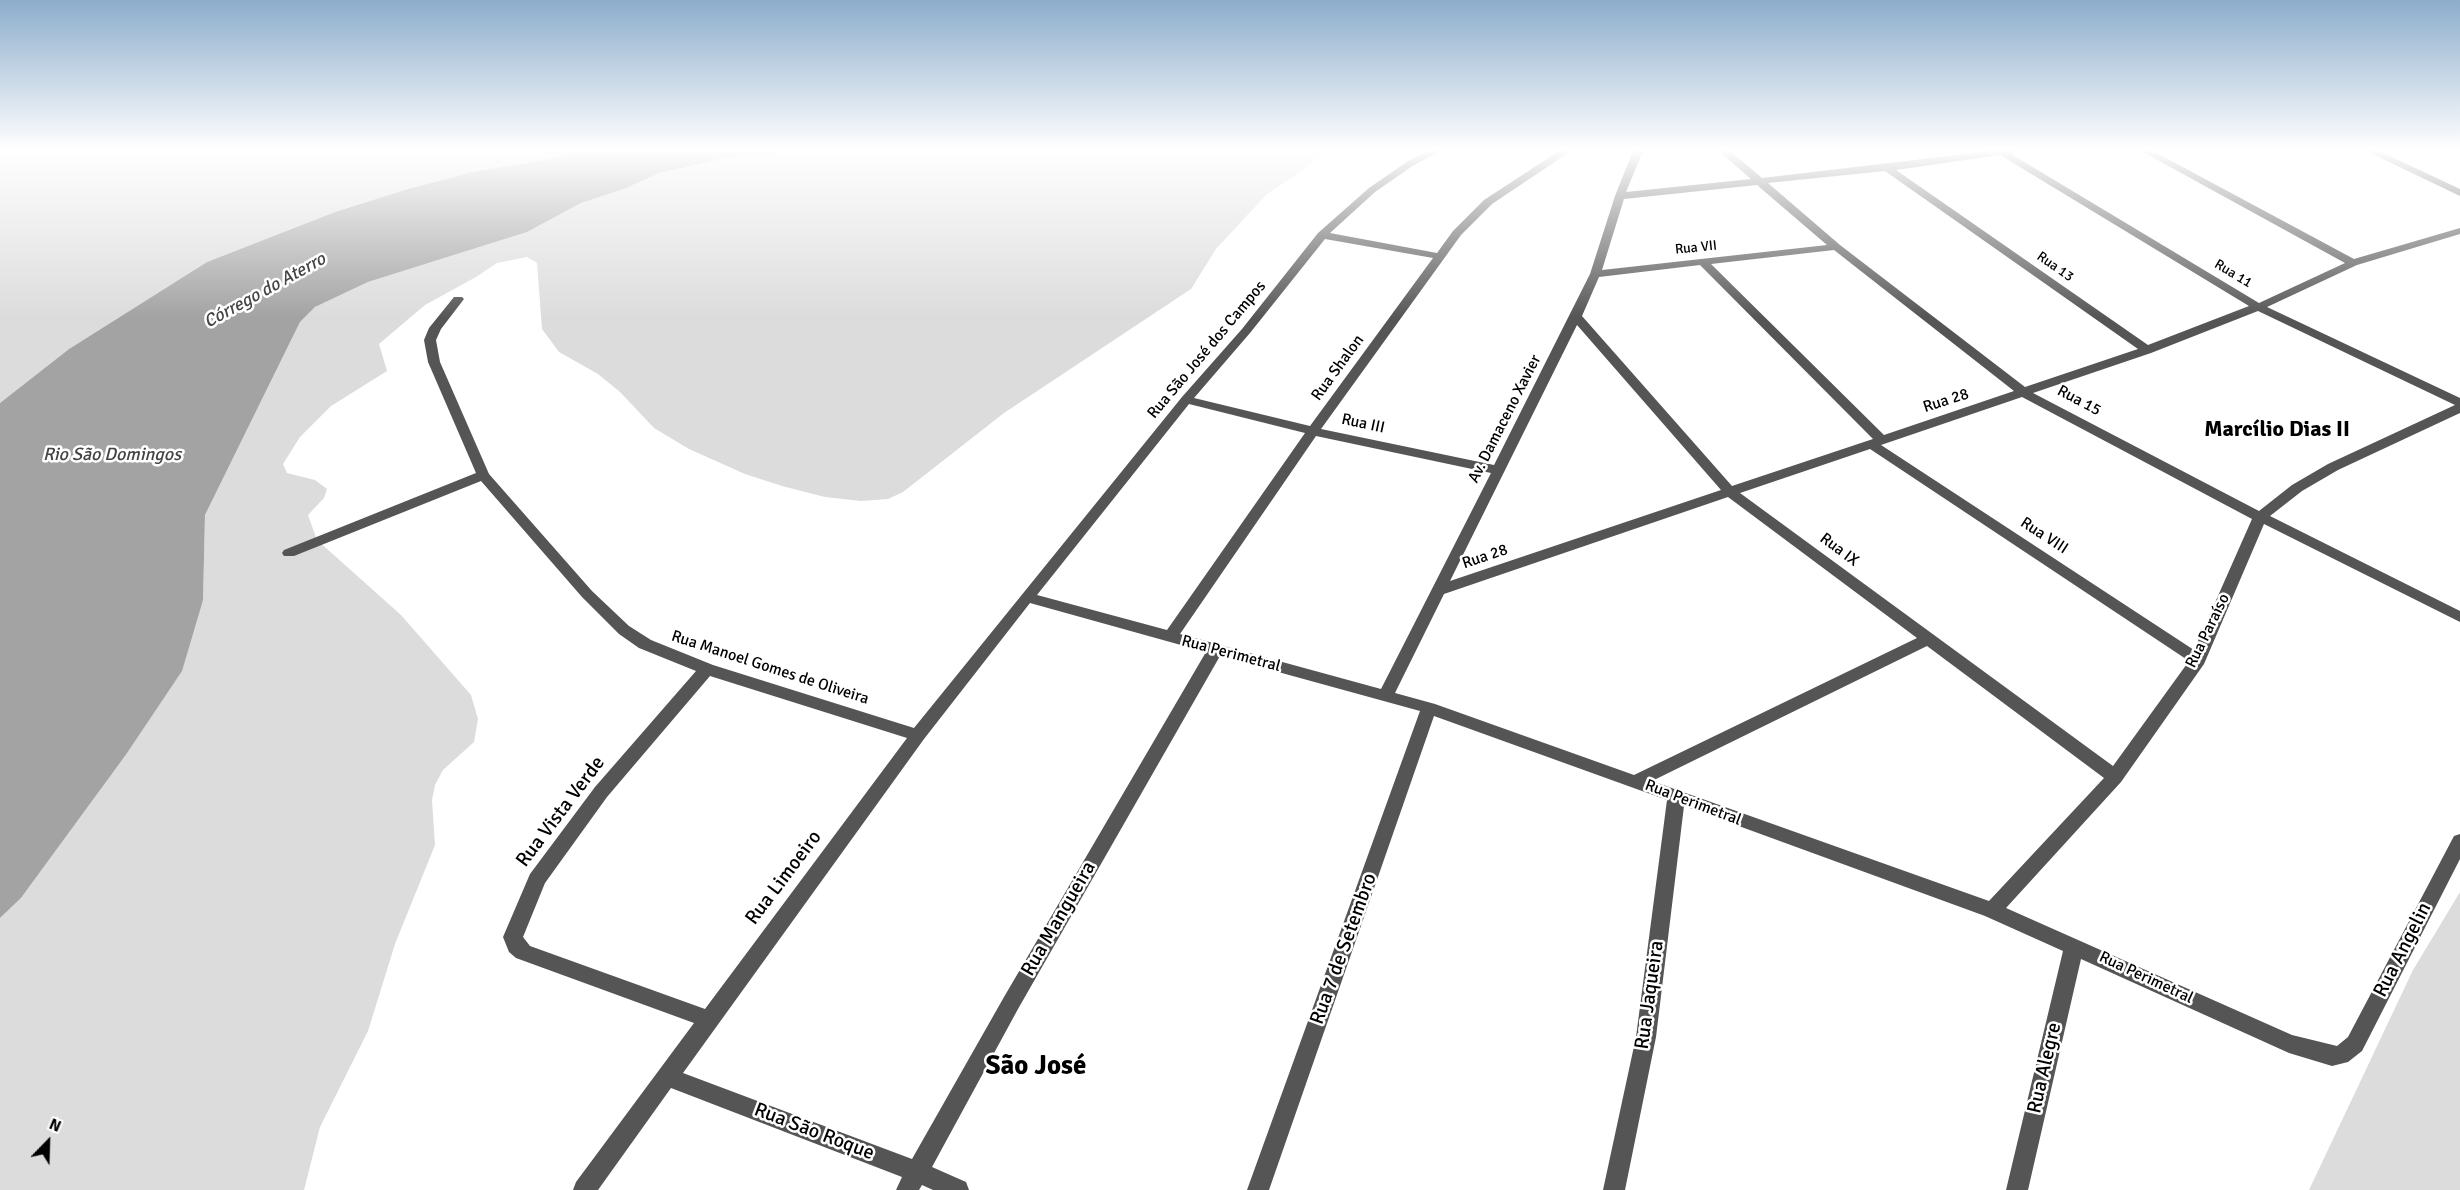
<!DOCTYPE html>
<html>
<head>
<meta charset="utf-8">
<style>
  body { margin:0 }
  #map { position:relative; width:2460px; height:1190px; overflow:hidden; background:#fff; font-family:Signika,sans-serif }
  canvas { display:block }
  .north { position:absolute; left:18px; top:1112px; width:60px; height:60px; -webkit-text-stroke:4px #fff; paint-order:stroke; rotate:23deg; font-size:16px; font-weight:700; line-height:24px; text-align:center; color:#000 }
  .north::after { content:''; display:block; margin:auto; width:21px; height:27px; background:#000; clip-path:polygon(50% 0,100% 100%,50% 72%,0 100%) }
</style>
</head>
<body>
<div id="map">
<canvas width="2460" height="1190"></canvas>
<div class="north">N</div>
</div>
<script>
const g = document.querySelector('canvas').getContext('2d');
g.lineJoin = 'round';
function fill(path, color) { g.fillStyle = color; g.fill(path, 'evenodd'); }
const shape = rows => new Path2D(rows.map(r => 'M' + r).join(''));
function label(font, color, halo, rows, align = 'center') {
  g.font = font + ' Signika,sans-serif'; g.lineWidth = 5; g.setLineDash([]); g.textBaseline = 'middle'; g.strokeStyle = halo; g.fillStyle = color; for (const [text, x, y, turn = 0] of rows) {
    g.save(); g.translate(x, y); g.rotate((+turn || 0) * Math.PI / 180); g.textAlign = isNaN(turn) ? turn : align; if (halo) g.strokeText(text, 0, 0); g.fillText(text, 0, 0); g.restore();
  }
}
const green = shape([
  [0,151,576,151,540,161,472,172,408,189,335,212,207,262,69,349,0,403],
  [789,151,1326,151,1305,169,1267,194,1216,249,1191,289,1004,413,903,492,888,499,861,501,825,497,782,486,745,474,689,449,654,428,620,392,598,374,559,352,542,329,537,263,527,257,497,263,476,277,425,305,379,344,387,371,331,406,300,437,283,464,287,473,315,480,327,489,324,498,308,515,317,540,401,615,471,695,478,719,474,742,443,770,435,785,432,800,435,845,395,944,368,1031,320,1127,304,1190,0,1190,0,918,21,898,125,756,203,600,205,515,300,322,315,307,368,282,527,232,581,203,624,189,659,173,725,158],
  [2460,892,2460,1190,2309,1190,2413,970]
]);
const water = shape([
  [576,151,789,151,725,158,659,173,624,189,581,203,527,232,368,282,315,307,300,322,205,515,203,600,182,671,125,756,21,898,0,918,0,403,69,349,207,262,335,212,408,189,472,172,540,161]
]);
const minor = shape([
  [1428,151,1441,151,1414,165,1375,192,1330,233,1437,253,1453,231,1484,200,1559,151,1571,151,1492,204,1461,235,1321,429,1494,465,1590,274,1615,196,1633,151,1643,151,1626,192,1751,179,1719,151,1730,151,1762,178,1990,151,2016,151,2011,154,2259,303,2345,263,2141,151,2153,151,2354,259,2460,228,2460,234,2357,265,2267,307,2460,398,2460,413,2338,470,2302,491,2270,516,2460,611,2460,622,2264,524,2204,664,2121,782,2006,908,2292,1035,2337,1046,2348,1037,2454,836,2460,834,2460,859,2362,1051,2348,1062,2332,1066,2289,1053,2081,959,2028,1190,2006,1190,2063,951,1985,916,1684,806,1656,1037,1625,1190,1603,1190,1636,1037,1667,800,1434,716,1269,1190,1247,1190,1420,711,1220,656,1018,1009,932,1167,966,1182,969,1190,933,1190,922,1185,919,1190,896,1190,902,1177,671,1088,598,1190,573,1190,576,1182,694,1023,516,958,509,952,503,937,530,874,595,787,696,671,639,648,619,634,582,597,481,481,294,556,284,556,282,553,284,550,476,473,428,362,424,340,429,328,454,297,462,297,464,299,441,329,436,340,440,362,489,474,592,591,629,626,651,640,713,665,914,728,1182,397,1242,329,1318,233,1369,188,1408,161,1428,151],
  [2000,155,2249,306,2148,345,1896,170,2000,155],
  [1885,171,2138,349,2025,387,1840,245,1768,183,1885,171],
  [1757,185,1827,245,1602,270,1624,199,1757,185],
  [1325,239,1433,258,1310,426,1194,398,1250,333,1325,239],
  [1834,250,2014,391,1884,435,1711,264,1834,250],
  [1700,265,1873,439,1732,486,1582,316,1599,277,1700,265],
  [2258,311,2455,405,2328,464,2292,485,2259,511,2033,393,2151,353,2258,311],
  [1577,325,1721,490,1450,581,1577,325],
  [2022,397,2252,519,2194,650,1881,445,2022,397],
  [1189,404,1305,433,1167,630,1037,595,1189,404],
  [1316,436,1491,473,1381,689,1180,634,1316,436],
  [1870,449,2189,661,2113,766,1740,493,1870,449],
  [1728,497,1917,638,1634,775,1435,704,1395,693,1444,594,1728,497],
  [1030,603,1206,652,1004,997,912,1159,683,1073,924,739,1030,603],
  [1927,646,2104,778,1989,901,1652,781,1927,646],
  [710,676,907,738,705,1009,530,946,523,937,545,883,607,797,710,676],
  [2366,151,2379,151,2460,189,2460,196,2366,151]
]);
const farStreetnames = [
  ["Rua VII",1696,248,-6],
  ["Rua 13",2055,267,35],
  ["Rua 11",2233,274,31]
];
const streetNames = [
  ["Rua São José dos Campos",1207,350,-50],
  ["Rua Shalon",1338,368,-54],
  ["Rua 28",1946,401,-18],
  ["Rua 15",2079,401,28],
  ["Av. Damaceno Xavier",1505,419,-63],
  ["Rua III",1363,424,12],
  ["Rua VIII",2044,536,33],
  ["Rua IX",1839,550,37],
  ["Rua 28",1485,557,-19],
  ["Rua Paraíso",2208,631,-64],
  ["Rua Perimetral",1231,654,15],
  ["Rua Manoel Gomes de Oliveira",770,668,18],
  ["Rua Perimetral",1693,803,21],
  ["Rua Perimetral",2146,978,25]
];
const waterNames = [
  ["Córrego do Aterro",265,291,-29],
  ["Rio São Domingos",112,455]
];
const nearStreetnames = [
  ["Rua Vista Verde",561,812,-53],
  ["Rua Limoeiro",784,878,-53],
  ["Rua Mangueira",1059,919,-60],
  ["Rua 7 de Setembro",1344,949,-70],
  ["Rua Angelin",2403,950,-63],
  ["Rua Jaqueira",1650,995,-82],
  ["Rua Alegre",2045,1068,-77],
  ["Rua São Roque",814,1132,21]
];
const districtNames = [
  ["Marcílio Dias II",2277,430]
];
const nearDistrictnames = [
  ["São José",1036,1067]
];
fill(green, '#dcdcdc');
fill(water, '#a3a3a3');
fill(minor, '#555');
const sky = g.createLinearGradient(0, 0, 0, 318);
sky.addColorStop(0, '#8cadcc');
sky.addColorStop(0.47, '#fff');
sky.addColorStop(1, '#ffffff00');
g.fillStyle = sky;
g.fillRect(0, 0, 2460, 318);
label('14px', '#000', '#fff', farStreetnames);
label('16px', '#000', '#fff', streetNames);
label('italic 18px', '#444', '#fff', waterNames);
label('20px', '#000', '#fff', nearStreetnames);
label('bold 22px', '#000', '#fff', districtNames);
label('bold 27px', '#000', '#fff', nearDistrictnames);
</script>
</body>
</html>
